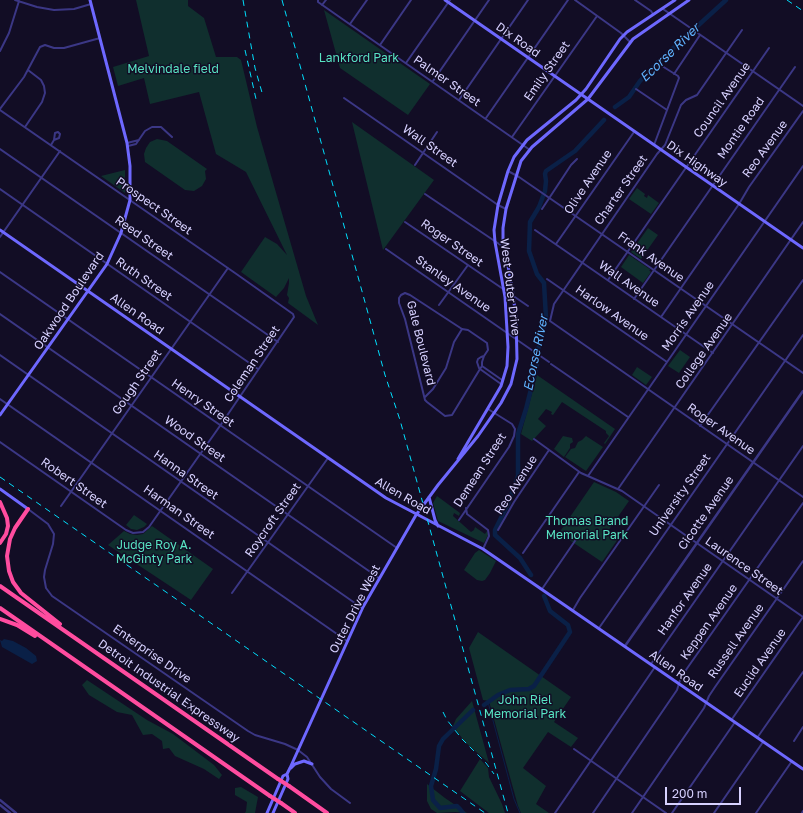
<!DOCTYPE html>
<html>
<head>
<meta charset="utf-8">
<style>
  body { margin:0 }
  #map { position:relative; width:803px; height:813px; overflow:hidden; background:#120d25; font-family:"Golos Text",sans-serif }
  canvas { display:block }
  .scale { position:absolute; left:665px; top:787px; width:76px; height:18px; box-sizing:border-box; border:2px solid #d7d1ff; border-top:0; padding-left:5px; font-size:12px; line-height:14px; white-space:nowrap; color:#d7d1ff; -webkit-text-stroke:3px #120d25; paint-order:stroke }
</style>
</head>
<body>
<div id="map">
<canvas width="803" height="813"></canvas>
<div class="scale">200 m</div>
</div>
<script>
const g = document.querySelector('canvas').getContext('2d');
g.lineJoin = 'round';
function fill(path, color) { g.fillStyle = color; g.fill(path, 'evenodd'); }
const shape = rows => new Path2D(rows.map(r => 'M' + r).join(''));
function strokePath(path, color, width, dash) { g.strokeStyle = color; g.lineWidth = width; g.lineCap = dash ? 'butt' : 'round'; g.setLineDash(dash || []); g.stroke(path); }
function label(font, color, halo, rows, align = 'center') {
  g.font = font + ' "Golos Text",sans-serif'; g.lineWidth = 3; g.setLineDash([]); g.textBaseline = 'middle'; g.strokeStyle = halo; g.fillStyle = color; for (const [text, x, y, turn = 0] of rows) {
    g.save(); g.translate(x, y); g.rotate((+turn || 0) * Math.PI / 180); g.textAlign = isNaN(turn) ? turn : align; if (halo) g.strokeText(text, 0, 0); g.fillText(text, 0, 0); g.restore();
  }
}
const green = shape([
  [136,0,188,0,188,6,204,18,216,57,237,57,241,60,257,127,306,296,318,325,288,303,289,298,287,295,289,283,289,278,284,288,276,297,241,272,265,237,277,244,287,255,246,172,216,154,199,92,150,104,144,78,118,86,113,67,149,56],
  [324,10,430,84,408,115,340,68],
  [352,122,434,180,383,250],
  [157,139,167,141,207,169,205,171,206,179,202,186,194,191,185,190,145,162,144,154,146,148,150,142],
  [125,170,125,193,101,176],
  [637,188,645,194,644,196,647,198,648,195,659,203,651,214,629,199],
  [648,228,658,235,641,259,631,252],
  [629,255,651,270,649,270,651,272,643,283,621,267],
  [680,350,690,357,679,373,668,366],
  [637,367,652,377,646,385,632,375],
  [537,375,615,429,605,444,604,443,609,436,606,433,606,431,562,402,553,415,551,414,552,412,546,409,538,419,546,426,532,441,521,434],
  [563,436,572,438,573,442,570,444,570,448,564,457,554,449],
  [586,436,603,447,586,471,565,457,571,449,575,448,578,442,582,440],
  [594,482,616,492,629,501,608,531,618,539,602,562,559,533],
  [437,496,460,513,459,516,454,513,453,516,471,532,474,530,475,527,485,534,487,531,488,535,484,543,438,521,433,503],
  [134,515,147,524,144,527,137,530,131,529,126,525],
  [152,526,213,569,191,600,108,545,124,531,130,534,137,535,143,534],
  [479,550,496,561,490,573,485,580,482,581,477,580,464,570,475,553],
  [478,632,571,697,554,722,578,738,571,747,548,732,523,768,546,786,536,804,549,813,521,813,518,806,489,701,483,700,469,648],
  [87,680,147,720,173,734,214,765,222,775,219,779,204,769,175,756,169,748,163,749,162,741,152,734,143,735,132,715,117,712,89,695,82,685],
  [472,701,489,763,465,742,453,726,456,719],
  [480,759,488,768,489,777,502,804,505,813,489,813,460,791],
  [427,784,445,798,467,813,455,812,437,813,431,809,427,801],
  [241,787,258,797,255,813,245,813,246,811,247,802,235,795,235,788]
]);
const water = shape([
  [4,639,13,641,26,648,36,656,37,661,32,664,2,647,0,640,2,641]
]);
const stream = shape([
  [488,702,514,799,520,813]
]);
const river = shape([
  [615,107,629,97,640,81,658,62,726,0],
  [531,575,520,558,495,535,495,530,508,504,518,476,518,434,526,409,537,365,537,354,546,318,544,283,537,274,529,251,530,222,539,207,545,191,546,181,545,174,546,171,575,151,604,120],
  [484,705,498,695,510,690,529,689,534,686,570,632,568,625,550,611,544,596],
  [463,813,460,809,457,806,440,808,433,800,431,786,436,769,439,746,443,739,473,710]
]);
const minor = shape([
  [15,0,37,7,54,10,74,9,91,4],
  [318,0,318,2,530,150],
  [575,0,621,33,630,42],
  [635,0,651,11,653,14],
  [322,5,326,0],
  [663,9,803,106],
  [350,24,367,0],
  [742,30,697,95,686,100,681,105,665,145,657,154,635,186,554,304,550,321,803,497],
  [380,45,411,0],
  [0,51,9,33,19,1],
  [406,63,450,0],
  [674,74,700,35],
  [433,81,489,0],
  [636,89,667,110],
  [344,98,498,205,506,209],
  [459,100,528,0],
  [0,109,24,77,40,47,45,45,54,48,64,48,100,38],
  [0,110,235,273,293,314,294,317,222,423,149,527,143,532,133,533,126,530,0,442],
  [486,118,568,0],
  [25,127,42,102,45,93,44,86,41,80,28,70],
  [512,137,597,16],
  [127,143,139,140],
  [51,145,54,140,59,138,60,134,58,132,55,133,54,140],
  [654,145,679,78,678,76,662,66],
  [128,146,136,144,145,131,152,127,161,127,172,137],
  [0,149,278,342],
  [415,165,437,132],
  [508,171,519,177,803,373],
  [0,189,258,369],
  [425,194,505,248],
  [542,209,571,165,577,159],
  [405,222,528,306],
  [535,230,713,353],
  [0,237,60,151],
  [556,244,634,132],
  [386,249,549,362],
  [0,272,397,548],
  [547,279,667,362],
  [608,280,769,48],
  [634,299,795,67],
  [439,305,468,265],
  [0,314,379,578],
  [661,317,739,204,749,187,803,111],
  [0,355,362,608],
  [484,356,488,350,487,343,468,330,462,329,410,295,405,293,401,295,399,298,399,303,405,319,425,400,427,402,445,416,452,415,480,369,482,366,482,362,484,356,481,357,478,359,477,362,479,368,480,369,501,384],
  [551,364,628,417],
  [482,366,502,380],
  [425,397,433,389,446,368,454,342,462,329],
  [0,399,347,641],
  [700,426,803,280],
  [534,439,581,473,622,491,803,617],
  [588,476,803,166],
  [618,489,803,222],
  [61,506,228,268],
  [466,508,467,514,488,530,489,536,483,549],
  [28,509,48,524,54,534,53,544,45,570,44,577,46,588,52,596,248,731,255,735,285,744,298,750,307,757,320,777,331,789,350,803],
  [459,520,509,447,514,436,515,429,512,424,488,409],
  [498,530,514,502,549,450],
  [523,553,579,472],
  [542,589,577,538],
  [232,593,328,458],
  [573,610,580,598,659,485],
  [599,628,803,335],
  [651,664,803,446],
  [732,719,803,617],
  [757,738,803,672],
  [794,741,803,727],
  [574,749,666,813],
  [555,813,655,667],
  [593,813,677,690,681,677,803,503],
  [632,813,704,708,709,696,715,687,803,561],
  [672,813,735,722],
  [714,813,763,742],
  [756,813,792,761],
  [802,813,803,811]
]);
const tertiary = shape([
  [625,646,803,391],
  [0,800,16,813],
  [0,805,10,813]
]);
const secondary = shape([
  [445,0,803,248],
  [0,230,386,498,483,549,803,769],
  [0,415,107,264,121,233,130,200,130,166,127,143,90,0],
  [458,459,501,386,507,366,508,347,505,297,495,242,494,230,498,205,508,171,514,157,527,140,576,100,586,89,620,39,627,32,675,0],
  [0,489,28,509],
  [429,497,435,520,438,526],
  [291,768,295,764,304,761,312,764],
  [267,813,283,776,287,774],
  [273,813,288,779,287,774,290,768,363,607,416,515,438,485,478,436,501,403,511,384,517,359,516,318,512,287,503,240,503,228,506,209,521,161,532,147,588,99,633,39,689,0]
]);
const motorway = shape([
  [0,502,7,518,8,526,6,534,0,543],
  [28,509,15,528,10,539,7,556,9,571,13,582,21,593,60,624],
  [0,586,278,779],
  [0,608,270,796],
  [0,619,17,625,35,636],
  [289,786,327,813],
  [281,803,295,813]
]);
const rail = shape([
  [243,0,255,68,263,96],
  [282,0,385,375,400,420,508,813],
  [787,0,803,11],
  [245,50,256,99],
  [0,477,485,813],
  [443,712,447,720,462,739,486,763,494,774]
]);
const motorwayBridge = shape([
  [278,779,289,786],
  [270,796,281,803]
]);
const streetNames = [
  ["Dix Road",518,40,35],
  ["Emily Street",547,71,-55],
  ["Palmer Street",447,81,35],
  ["Council Avenue",722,100,-55],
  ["Montie Road",741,128,-55],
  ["Wall Street",430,146,35],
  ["Reo Avenue",765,149,-54],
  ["Dix Highway",697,164,35],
  ["Olive Avenue",588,182,-56],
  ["Charter Street",621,190,-55],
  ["Prospect Street",154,206,35],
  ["Reed Street",144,238,35],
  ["Roger Street",452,243,35],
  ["Frank Avenue",651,257,35],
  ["Ruth Street",144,279,35],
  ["Stanley Avenue",453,284,35],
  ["Wall Avenue",629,284,35],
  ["West Outer Drive",510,287,83],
  ["Oakwood Boulevard",69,301,-56],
  ["Harlow Avenue",612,313,35],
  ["Allen Road",137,314,35],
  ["Morris Avenue",688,316,-55],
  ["Gale Boulevard",421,343,76],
  ["College Avenue",704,351,-55],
  ["Coleman Street",252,364,-56],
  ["Gough Street",137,382,-55],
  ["Henry Street",203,403,35],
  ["Roger Avenue",721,429,35],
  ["Wood Street",195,439,35],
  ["Demean Street",480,470,-57],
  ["Hanna Street",186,475,35],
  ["Robert Street",74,483,35],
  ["Reo Avenue",516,485,-57],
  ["University Street",680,495,-55],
  ["Allen Road",403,496,30],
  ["Harman Street",179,512,35],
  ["Cicotte Avenue",706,513,-55],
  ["Roycroft Street",273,520,-55],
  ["Laurence Street",744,566,35],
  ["Hanfor Avenue",685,599,-55],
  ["Outer Drive West",355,609,-63],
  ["Keppen Avenue",709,622,-55],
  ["Russell Avenue",736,641,-55],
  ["Enterprise Drive",152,654,35],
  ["Euclid Avenue",760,663,-55],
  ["Allen Road",676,671,35],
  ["Detroit Industrial Expressway",169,691,35]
];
const parkNames = [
  ["Lankford Park",359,58],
  ["Melvindale field",173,69],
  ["Thomas Brand",587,521],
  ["Memorial Park",587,535],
  ["Judge Roy A.",154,545],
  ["McGinty Park",154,559],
  ["John Riel",525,700],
  ["Memorial Park",525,714]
];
const waterNames = [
  ["Ecorse River",670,53,-44],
  ["Ecorse River",536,353,-78]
];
fill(green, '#102f2e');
fill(water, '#0a2047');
strokePath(stream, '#0a2047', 1);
strokePath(river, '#0a2047', 4.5);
strokePath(minor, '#3b3785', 2);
strokePath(tertiary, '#3b3785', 2.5);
strokePath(secondary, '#6e68ff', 3);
strokePath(motorway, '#ff4c9f', 4);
strokePath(rail, '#00dffc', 1, [6, 5]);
strokePath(motorwayBridge, '#ff4c9f', 4);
label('12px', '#d7d1ff', '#120d25', streetNames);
label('12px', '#58e4c3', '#120d25', parkNames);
label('italic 13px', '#5fb3ff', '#120d25', waterNames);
</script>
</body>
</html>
